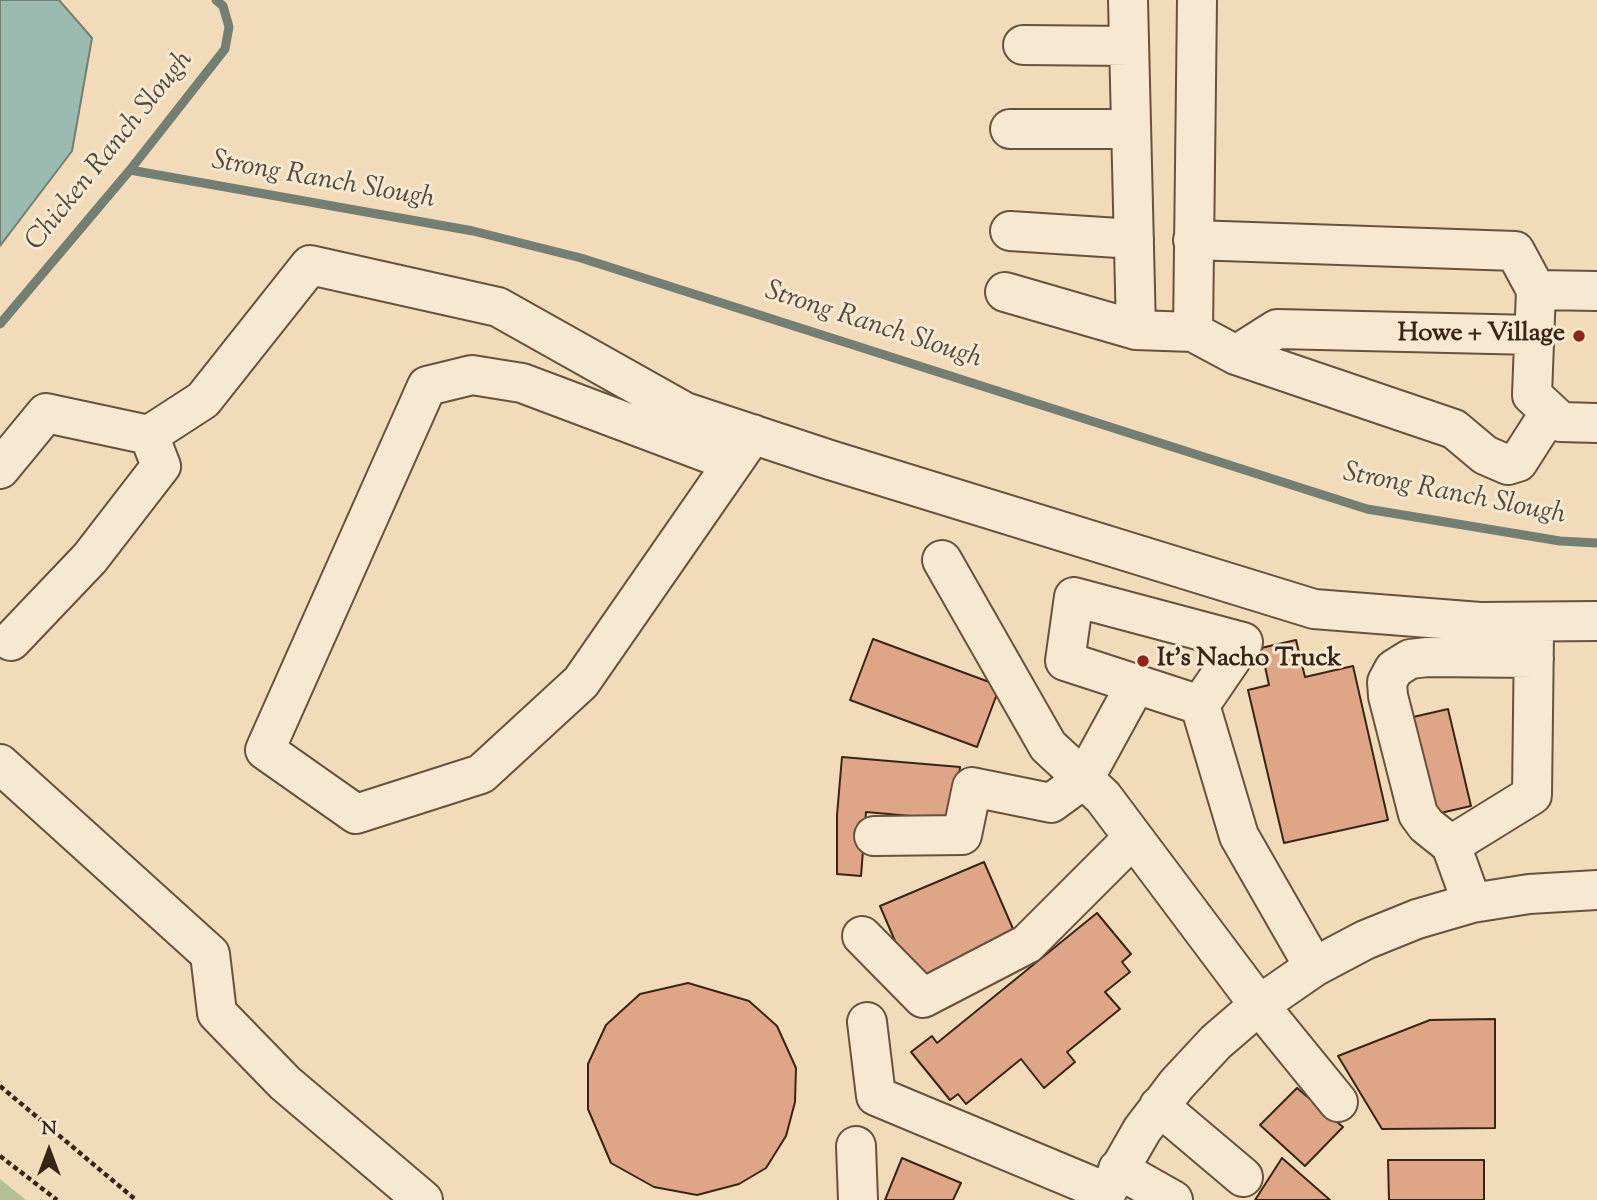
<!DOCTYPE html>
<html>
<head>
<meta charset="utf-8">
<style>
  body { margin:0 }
  #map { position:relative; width:1597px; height:1200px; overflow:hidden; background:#f1dbb8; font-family:"Sorts Mill Goudy",serif }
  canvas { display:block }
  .north { position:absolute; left:14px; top:1116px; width:70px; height:70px; -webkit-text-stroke:5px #f6e8d1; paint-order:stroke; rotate:0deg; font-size:19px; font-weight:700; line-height:28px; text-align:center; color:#392516 }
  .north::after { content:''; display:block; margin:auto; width:24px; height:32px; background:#392516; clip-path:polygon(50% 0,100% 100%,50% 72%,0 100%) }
</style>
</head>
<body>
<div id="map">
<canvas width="1597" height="1200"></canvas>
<div class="north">N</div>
</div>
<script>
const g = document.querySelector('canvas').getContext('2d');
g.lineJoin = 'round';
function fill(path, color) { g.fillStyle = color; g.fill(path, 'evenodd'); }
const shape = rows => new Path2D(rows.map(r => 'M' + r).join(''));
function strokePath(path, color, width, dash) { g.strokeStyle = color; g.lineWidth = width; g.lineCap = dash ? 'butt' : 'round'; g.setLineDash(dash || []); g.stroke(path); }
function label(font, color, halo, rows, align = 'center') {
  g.font = font + ' "Sorts Mill Goudy",serif'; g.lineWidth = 6; g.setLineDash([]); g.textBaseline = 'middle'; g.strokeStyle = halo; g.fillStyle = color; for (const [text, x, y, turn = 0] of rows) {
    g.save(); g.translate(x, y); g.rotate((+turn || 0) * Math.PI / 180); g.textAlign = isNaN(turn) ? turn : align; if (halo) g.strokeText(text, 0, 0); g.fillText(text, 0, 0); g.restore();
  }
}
const green = shape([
  [0,1179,26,1200,0,1200]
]);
const water = shape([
  [0,0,59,0,92,38,72,151,0,246,0,0]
]);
const stream = shape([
  [130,170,473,231,581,258,1367,509,1560,541,1597,543],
  [0,324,130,170,225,49,229,27,223,6,216,0]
]);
const building = shape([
  [873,639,1000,686,977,747,850,700,873,639],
  [1296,640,1305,677,1353,666,1388,820,1284,843,1248,690,1269,685,1261,648,1296,640],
  [1448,709,1471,806,1423,817,1400,720,1448,709],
  [842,757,960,767,955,820,866,812,861,876,837,874,837,815,842,757],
  [984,862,1017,938,913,983,880,906,984,862],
  [1097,913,1131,954,1122,962,1130,972,1105,992,1120,1009,1067,1052,1075,1062,1044,1088,1021,1059,966,1104,958,1094,950,1100,911,1052,932,1036,937,1043,1097,913],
  [688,983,749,1001,777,1026,796,1068,795,1102,786,1136,766,1168,739,1184,697,1195,654,1187,611,1163,588,1109,588,1064,606,1025,640,994,688,983],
  [1495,1019,1495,1128,1382,1129,1338,1056,1430,1020,1495,1019],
  [1297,1088,1343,1127,1305,1166,1260,1125,1297,1088],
  [902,1158,961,1183,953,1200,885,1200,902,1158],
  [1282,1158,1330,1200,1255,1200,1282,1158],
  [1388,1160,1484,1160,1484,1200,1389,1200,1388,1160]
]);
const path = shape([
  [0,1086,136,1200],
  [0,1156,57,1200]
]);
const minor = shape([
  [1128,0,1136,330],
  [1197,0,1193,332,1236,355,1454,429,1485,455,1508,465,1518,462,1550,412],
  [1023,45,1129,46],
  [1010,129,1131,129],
  [1010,231,1134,239],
  [1193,240,1515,251,1536,290],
  [1597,291,1536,290,1532,395,1561,422,1597,423],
  [1005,292,1136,330,1193,332],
  [1236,355,1277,329,1534,335],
  [732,462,522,383,472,375,427,386,265,750,356,814,481,774,581,682,753,434],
  [0,469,46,413,149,435,203,400,310,265,498,307,685,412,830,460,1314,609,1480,622,1597,621],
  [942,560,1048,746,1103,797,1259,1005,1338,1102],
  [1074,597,1243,642,1200,705,1065,661,1074,597],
  [11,641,90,558,161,466,149,435],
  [1200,705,1239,836,1314,967],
  [0,764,210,954,217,1013,285,1083,423,1200],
  [874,836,962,835,972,787,1051,803,1084,779,1136,684],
  [1451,845,1532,795,1534,633],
  [1472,903,1451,845,1426,825,1418,814,1388,696,1387,682,1394,669,1410,659,1428,657,1534,658],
  [862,936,923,998,1027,944,1133,838],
  [867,1022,876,1096,1106,1192],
  [1159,1106,1243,1177],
  [856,1146,858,1200],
  [1118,1169,1173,1200],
  [1102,1200,1142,1130,1177,1084,1216,1042,1259,1005,1314,967,1365,940,1417,919,1472,903,1529,894,1597,890]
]);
const markers = [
  [1579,336,7,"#8f2418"],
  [1143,661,7,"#8f2418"]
];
const poiNames = [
  ["Howe + Village",1565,336],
  ["It's Nacho Truck",1157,661,"left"]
];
const waterNames = [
  ["Chicken Ranch Slough",111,152,-51],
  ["Strong Ranch Slough",323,182,10],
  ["Strong Ranch Slough",873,327,18],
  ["Strong Ranch Slough",1454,496,11]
];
fill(green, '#b3c194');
fill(water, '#9bbbb1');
strokePath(water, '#747f73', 2);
strokePath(stream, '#747f73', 9);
fill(building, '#dfa587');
strokePath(building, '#392516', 2);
strokePath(minor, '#67523e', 42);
strokePath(path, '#392516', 4.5, [5, 3.5]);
strokePath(minor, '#f6e8d1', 38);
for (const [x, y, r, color] of markers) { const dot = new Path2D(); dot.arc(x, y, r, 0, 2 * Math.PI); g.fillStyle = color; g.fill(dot); strokePath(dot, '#f6e8d1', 2.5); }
label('bold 26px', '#392516', '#f6e8d1', poiNames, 'right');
label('italic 28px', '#524a3d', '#f6e8d1', waterNames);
</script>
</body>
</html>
